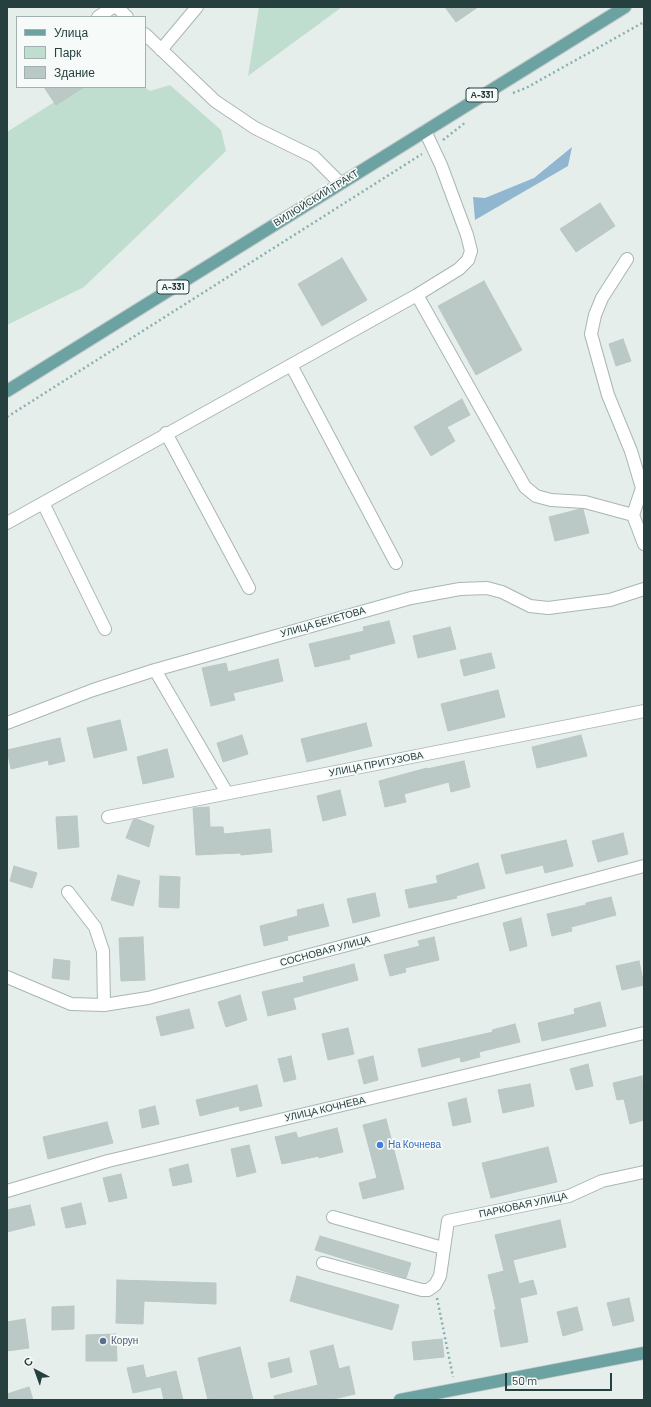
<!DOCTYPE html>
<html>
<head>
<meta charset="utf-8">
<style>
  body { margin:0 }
  #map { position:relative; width:651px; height:1407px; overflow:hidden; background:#e6eeec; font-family:Barlow,sans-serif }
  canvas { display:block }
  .frame { position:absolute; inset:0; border:8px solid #25403f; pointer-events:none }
  .legend { position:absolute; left:16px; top:16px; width:130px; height:72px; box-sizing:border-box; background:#f6faf9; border:1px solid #a2b0af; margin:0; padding:5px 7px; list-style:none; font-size:12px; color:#25403f }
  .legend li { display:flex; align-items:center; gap:8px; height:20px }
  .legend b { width:20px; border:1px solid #a2b0af }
  .north { position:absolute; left:16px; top:1351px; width:40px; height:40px; -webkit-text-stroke:3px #f6faf9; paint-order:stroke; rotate:319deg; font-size:11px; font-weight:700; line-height:16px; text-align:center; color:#25403f }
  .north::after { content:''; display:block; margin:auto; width:14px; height:18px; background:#25403f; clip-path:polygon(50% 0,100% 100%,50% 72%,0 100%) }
  .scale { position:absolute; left:505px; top:1373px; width:107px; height:18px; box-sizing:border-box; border:2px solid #25403f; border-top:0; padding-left:5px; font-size:12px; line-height:14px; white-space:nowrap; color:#25403f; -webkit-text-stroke:3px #f6faf9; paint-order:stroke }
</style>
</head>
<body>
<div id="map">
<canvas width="651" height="1407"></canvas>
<div class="frame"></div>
<ul class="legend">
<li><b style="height:5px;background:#6ca2a1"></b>Улица</li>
<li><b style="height:11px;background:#c0ded0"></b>Парк</li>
<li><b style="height:11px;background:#bbc9c6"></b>Здание</li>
</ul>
<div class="north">С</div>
<div class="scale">50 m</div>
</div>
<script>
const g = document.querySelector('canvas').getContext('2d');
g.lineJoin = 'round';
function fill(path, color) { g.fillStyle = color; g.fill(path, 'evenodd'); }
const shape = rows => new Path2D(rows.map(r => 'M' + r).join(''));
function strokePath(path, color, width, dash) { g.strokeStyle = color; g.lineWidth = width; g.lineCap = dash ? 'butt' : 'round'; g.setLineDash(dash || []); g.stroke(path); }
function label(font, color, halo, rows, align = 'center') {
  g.font = font + ' Barlow,sans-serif'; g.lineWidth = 3.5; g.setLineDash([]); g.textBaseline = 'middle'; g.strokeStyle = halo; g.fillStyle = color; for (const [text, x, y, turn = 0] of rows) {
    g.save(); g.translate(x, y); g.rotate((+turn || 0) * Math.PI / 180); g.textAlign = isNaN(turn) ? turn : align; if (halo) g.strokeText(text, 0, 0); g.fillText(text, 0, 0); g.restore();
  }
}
const green = shape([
  [259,7,342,7,248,76],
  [170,85,221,130,226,151,84,287,7,325,7,132,78,87,144,87,150,91]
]);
const water = shape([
  [572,147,568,166,475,220,473,197,485,198,534,178]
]);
const building = shape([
  [445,7,478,7,456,22,445,7],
  [44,87,84,87,56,105,44,87],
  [600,203,615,226,576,252,560,229,600,203],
  [342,258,367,300,322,326,298,284,342,258],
  [484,281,522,350,476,375,438,306,484,281],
  [623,339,631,361,616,366,609,344,623,339],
  [462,399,470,415,447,427,455,441,431,456,414,427,462,399],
  [580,509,583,509,589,533,555,541,549,517,580,509],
  [389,621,395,643,349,655,350,659,315,667,309,644,364,631,363,627,389,621],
  [450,627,456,649,418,658,413,636,450,627],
  [491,653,495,668,464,676,460,660,491,653],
  [278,659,283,681,233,693,235,700,211,706,202,668,226,663,228,672,278,659],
  [498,690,505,717,448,731,441,704,498,690],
  [120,720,127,750,94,758,87,728,120,720],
  [366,723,372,746,307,762,301,739,366,723],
  [242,735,248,754,223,762,217,743,242,735],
  [581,735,587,756,537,768,532,747,581,735],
  [60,738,65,761,49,765,48,760,11,769,7,750,60,738],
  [167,749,174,777,143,784,137,757,167,749],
  [464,761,470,787,451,792,449,782,404,794,406,802,385,807,379,781,427,768,427,769,464,761],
  [340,790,346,815,323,821,317,796,340,790],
  [209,807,210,827,223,827,224,834,270,829,272,852,241,855,240,853,196,855,193,808,209,807],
  [77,816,79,847,58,849,56,817,77,816],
  [137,819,154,826,149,847,126,838,133,820,137,819],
  [623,833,628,854,598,862,592,841,623,833],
  [566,840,573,866,545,873,543,865,506,874,501,855,566,840],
  [478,863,485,888,456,896,457,898,409,908,405,890,438,883,436,876,478,863],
  [14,866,37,873,32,888,10,881,14,866],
  [118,875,140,881,133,906,111,900,118,875],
  [160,876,180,877,179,908,159,907,160,876],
  [375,893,380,916,353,923,347,899,375,893],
  [611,897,616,915,571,927,572,931,552,936,547,914,586,905,586,903,611,897],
  [323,904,329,926,287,936,288,940,264,946,260,926,298,916,297,910,323,904],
  [521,918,527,946,510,951,503,923,521,918],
  [143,937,145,980,121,981,119,938,143,937],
  [434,937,439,960,405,968,406,972,390,976,384,955,420,946,418,941,434,937],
  [54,959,70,961,69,980,52,978,54,959],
  [639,961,644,985,622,990,616,966,639,961],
  [354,964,358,980,293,998,296,1009,268,1016,262,992,304,982,303,977,354,964],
  [240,995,247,1020,226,1027,218,1002,240,995],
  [600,1002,606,1026,542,1041,538,1023,575,1014,574,1009,600,1002],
  [189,1009,194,1028,161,1036,156,1017,189,1009],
  [515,1024,520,1042,479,1052,480,1057,461,1062,460,1057,422,1067,418,1049,493,1032,492,1030,515,1024],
  [348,1028,354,1054,328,1060,322,1034,348,1028],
  [291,1056,296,1079,284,1082,278,1059,291,1056],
  [373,1056,378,1080,364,1084,358,1060,373,1056],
  [588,1064,593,1086,576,1090,570,1069,588,1064],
  [642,1076,644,1120,630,1124,624,1099,617,1100,613,1083,642,1076],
  [530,1084,534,1106,503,1113,498,1090,530,1084],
  [257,1085,262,1106,240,1111,239,1106,200,1116,196,1100,257,1085],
  [466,1098,471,1122,453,1126,448,1103,466,1098],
  [155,1106,159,1124,142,1128,139,1110,155,1106],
  [386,1119,404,1189,363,1199,359,1183,377,1178,363,1125,386,1119],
  [107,1122,113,1143,48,1159,43,1137,107,1122],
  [337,1128,343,1152,319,1158,319,1156,282,1164,275,1137,296,1132,298,1138,337,1128],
  [249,1145,256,1172,237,1177,231,1149,249,1145],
  [548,1147,557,1182,491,1198,482,1163,548,1147],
  [188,1164,192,1182,173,1186,169,1169,188,1164],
  [121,1174,127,1198,109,1202,103,1178,121,1174],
  [81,1203,86,1224,66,1228,61,1208,81,1203],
  [30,1205,35,1225,7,1232,7,1210,30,1205],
  [560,1220,566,1247,513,1260,519,1284,533,1280,537,1294,520,1298,528,1342,501,1347,494,1310,496,1309,488,1275,504,1271,495,1235,560,1220],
  [320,1236,411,1263,406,1278,315,1250,320,1236],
  [297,1276,399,1305,392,1330,290,1301,297,1276],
  [117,1280,216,1283,216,1304,144,1301,143,1324,116,1323,117,1280],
  [629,1298,634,1321,613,1326,607,1303,629,1298],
  [74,1306,74,1329,52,1330,52,1307,74,1306],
  [577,1307,583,1330,563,1336,557,1312,577,1307],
  [25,1319,29,1348,7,1351,7,1322,25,1319],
  [116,1334,117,1361,86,1361,86,1335,116,1334],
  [442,1339,444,1357,414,1360,412,1342,442,1339],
  [333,1345,339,1369,349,1366,355,1394,329,1400,275,1400,274,1396,318,1385,310,1351,333,1345],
  [240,1347,253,1400,208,1400,198,1358,240,1347],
  [289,1358,292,1372,271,1378,268,1363,289,1358],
  [143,1365,146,1378,176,1371,183,1400,164,1400,161,1387,133,1393,127,1368,143,1365],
  [29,1387,33,1400,7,1400,7,1394,29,1387]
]);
const path = shape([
  [513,93,526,88,644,22],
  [443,140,466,122],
  [7,417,422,154],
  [437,1298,453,1377]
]);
const minor = shape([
  [117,7,127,17],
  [98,17,113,7],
  [145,34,215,101,255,128,314,157,340,183],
  [161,50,197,7],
  [627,259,602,298,595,315,591,334,608,395,631,451,642,488,633,515],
  [417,295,459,269,468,260,471,251,467,235,441,165,425,131],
  [291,365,396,563],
  [166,433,249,588],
  [43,503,105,629],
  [7,523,417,295,525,487,536,496,551,500,585,502,633,515,644,544],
  [155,670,227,793],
  [7,723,93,690,155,670,411,598,460,589,487,588,502,592,530,606,548,608,610,600,644,589],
  [108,817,644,711],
  [68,892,95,927,103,951,104,1005],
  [7,977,71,1004,104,1005,148,998,644,866],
  [7,1191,108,1161,644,1033],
  [333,1217,443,1248],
  [323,1263,422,1290,428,1290,435,1285,440,1276,448,1221,569,1196,602,1181,644,1172]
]);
const major = shape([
  [7,391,625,7],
  [400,1400,644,1353]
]);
const markers = [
  [380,1145,4,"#3f7fe0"],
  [103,1341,4,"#5c6f8a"]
];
const shields = [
  [482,95,32],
  [173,287,32]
];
const shieldNames = [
  ["А-331",482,95],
  ["А-331",173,287]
];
const streetNames = [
  ["ВИЛЮЙСКИЙ ТРАКТ",316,198,-32],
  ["УЛИЦА БЕКЕТОВА",323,622,-16],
  ["УЛИЦА ПРИТУЗОВА",376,764,-11],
  ["СОСНОВАЯ УЛИЦА",325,951,-15],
  ["УЛИЦА КОЧНЕВА",325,1109,-13],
  ["ПАРКОВАЯ УЛИЦА",523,1205,-12]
];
const shopNames = [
  ["На Кочнева",388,1145]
];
const serviceNames = [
  ["Корун",111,1341]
];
fill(green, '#c0ded0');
fill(water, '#91b6d0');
fill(building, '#bbc9c6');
strokePath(building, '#b8c8c5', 1);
strokePath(minor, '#a8b6b5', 14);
strokePath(major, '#c2cac9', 14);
strokePath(path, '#88b0ae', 2.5, [2, 3]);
strokePath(minor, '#fff', 12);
strokePath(major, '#6ca2a1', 12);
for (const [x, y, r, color] of markers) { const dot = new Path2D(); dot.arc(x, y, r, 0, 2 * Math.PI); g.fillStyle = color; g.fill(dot); strokePath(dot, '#f6faf9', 1.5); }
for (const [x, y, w] of shields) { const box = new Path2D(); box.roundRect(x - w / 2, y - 7, w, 14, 3); g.fillStyle = '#f6faf9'; g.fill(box); strokePath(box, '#25403f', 1); }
label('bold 9px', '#25403f', null, shieldNames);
label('10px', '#25403f', '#f6faf9', streetNames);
label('10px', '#366cbe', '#f6faf9', shopNames, 'left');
label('10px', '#4e5e75', '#f6faf9', serviceNames, 'left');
</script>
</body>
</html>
